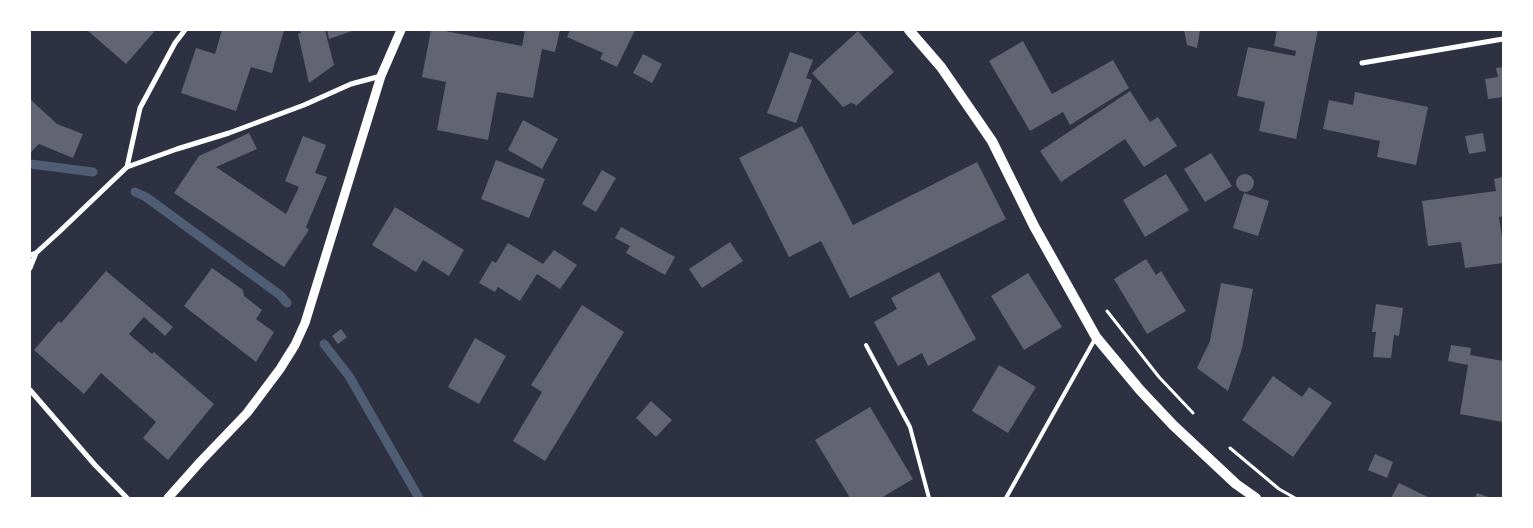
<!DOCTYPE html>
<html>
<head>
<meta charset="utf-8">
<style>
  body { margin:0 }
  #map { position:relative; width:1533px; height:528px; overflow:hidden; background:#2d3142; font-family:Lato,sans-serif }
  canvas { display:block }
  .frame { position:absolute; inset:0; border:31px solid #fff; pointer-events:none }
</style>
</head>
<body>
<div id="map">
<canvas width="1533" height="528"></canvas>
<div class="frame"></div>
</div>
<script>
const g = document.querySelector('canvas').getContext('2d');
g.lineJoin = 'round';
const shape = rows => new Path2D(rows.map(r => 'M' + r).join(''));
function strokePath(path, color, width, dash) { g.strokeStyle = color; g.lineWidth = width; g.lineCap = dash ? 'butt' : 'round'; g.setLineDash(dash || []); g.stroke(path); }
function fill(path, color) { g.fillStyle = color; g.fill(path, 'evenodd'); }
const stream = shape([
  [30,164,93,172],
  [135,192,146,197,280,295,287,303],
  [324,344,349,376,419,498]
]);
const building = shape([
  [87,30,152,30,154,32,126,64],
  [222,30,284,30,272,73,251,67,236,111,181,93,196,48,215,54],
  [300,30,325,30,334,65,309,83,298,34,301,33],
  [327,30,355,30,329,39],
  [431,30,440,30,522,46,525,30,560,30,555,52,542,49,533,98,497,92,488,140,437,130,446,82,422,77],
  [570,30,635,30,617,67,600,59,603,53,567,37],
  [1184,30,1200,30,1197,48,1187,45],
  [1277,30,1318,30,1296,139,1259,131,1265,102,1237,96,1248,47,1295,56,1296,51,1274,46],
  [858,31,894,72,856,106,855,104,851,103,843,107,812,73],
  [1023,41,1052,94,1113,60,1129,88,1070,125,1063,112,1030,131,989,61],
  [790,52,813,60,806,78,812,80,796,123,767,113],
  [643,54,662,64,652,83,633,73],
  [1503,67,1503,97,1488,99,1485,79,1498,77,1496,68],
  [1130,91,1150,122,1158,117,1177,146,1144,167,1125,139,1061,182,1040,151],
  [1355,92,1428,107,1416,165,1377,157,1380,141,1323,129,1329,100,1353,105],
  [30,99,57,124,83,134,73,158,39,144,30,153],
  [523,120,558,139,542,169,508,150],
  [802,126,853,225,977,162,1006,219,850,298,821,241,789,257,739,158],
  [249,133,257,149,216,167,286,214,299,187,285,181,303,136,326,145,315,173,327,177,306,227,309,230,284,267,174,193,199,156],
  [1483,133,1486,151,1469,154,1465,136],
  [1211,153,1232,186,1205,202,1184,169],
  [496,160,545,179,529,218,481,199],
  [602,170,616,178,596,212,582,204],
  [1166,174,1189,210,1145,237,1123,200],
  '1236 183a9 9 0 1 1 18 0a9 9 0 1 1-18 0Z',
  [1503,177,1503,216,1499,217,1503,245,1503,263,1465,268,1461,242,1428,246,1422,201,1496,191,1494,179],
  [1244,193,1269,201,1258,236,1233,228],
  [395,207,464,250,449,276,423,260,416,272,372,245],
  [621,227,675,257,665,275,626,253,630,246,615,238],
  [730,242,743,261,702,288,689,269],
  [508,243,543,264,554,250,577,265,560,289,537,274,520,301,498,287,495,292,479,283,492,261,496,263],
  [1146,259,1156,275,1161,271,1186,311,1147,334,1114,279],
  [212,268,243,290,244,296,262,310,256,319,274,332,256,362,184,306],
  [106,271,173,327,165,336,144,317,129,334,152,354,154,352,214,404,168,460,143,438,156,422,101,373,84,394,34,350,59,321,61,323],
  [939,272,976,339,928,366,922,353,898,366,874,322,897,309,891,298],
  [1028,273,1062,327,1024,350,991,296],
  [1221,283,1253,289,1242,348,1228,391,1197,368,1210,341],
  [1376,304,1403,308,1399,336,1394,335,1391,358,1373,357,1376,332,1372,332],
  [582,305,624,332,545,461,513,441,542,392,531,385],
  [341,329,347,337,338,344,332,336],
  [475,338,506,356,479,404,448,387],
  [1451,345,1471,348,1470,355,1503,361,1503,422,1460,414,1468,365,1448,361],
  [999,365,1036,387,1008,433,972,411],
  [1273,376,1302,397,1309,387,1332,403,1293,457,1242,420],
  [651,401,672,420,656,437,636,418],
  [870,407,913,479,881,498,850,498,815,440],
  [1375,454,1393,462,1387,478,1368,470],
  [1399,483,1430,498,1391,498],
  [1477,493,1491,498,1475,498]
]);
const path = shape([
  [1107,311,1159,377,1193,413],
  [1230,448,1279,489,1295,498]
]);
const service = shape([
  [866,345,910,427,929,498],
  [1006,498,1095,339]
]);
const minor = shape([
  [1362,63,1503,39],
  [127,167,140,108,175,43,185,30],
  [30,255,36,253,59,232,127,167,177,149,229,133,304,105,351,84,381,76],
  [30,268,36,253],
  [30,390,95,465,127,498]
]);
const tertiary = shape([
  [168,498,201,461,247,413,280,369,295,345,305,323,381,76,401,30]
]);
const secondary = shape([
  [909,30,941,67,992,141,1034,226,1096,337,1140,390,1173,425,1236,484,1256,498]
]);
strokePath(stream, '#4f5d75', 9);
fill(building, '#626471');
strokePath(path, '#fff', 3);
strokePath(service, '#fff', 4);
strokePath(minor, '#fff', 5);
strokePath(tertiary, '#fff', 9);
strokePath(secondary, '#fff', 10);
</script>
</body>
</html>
